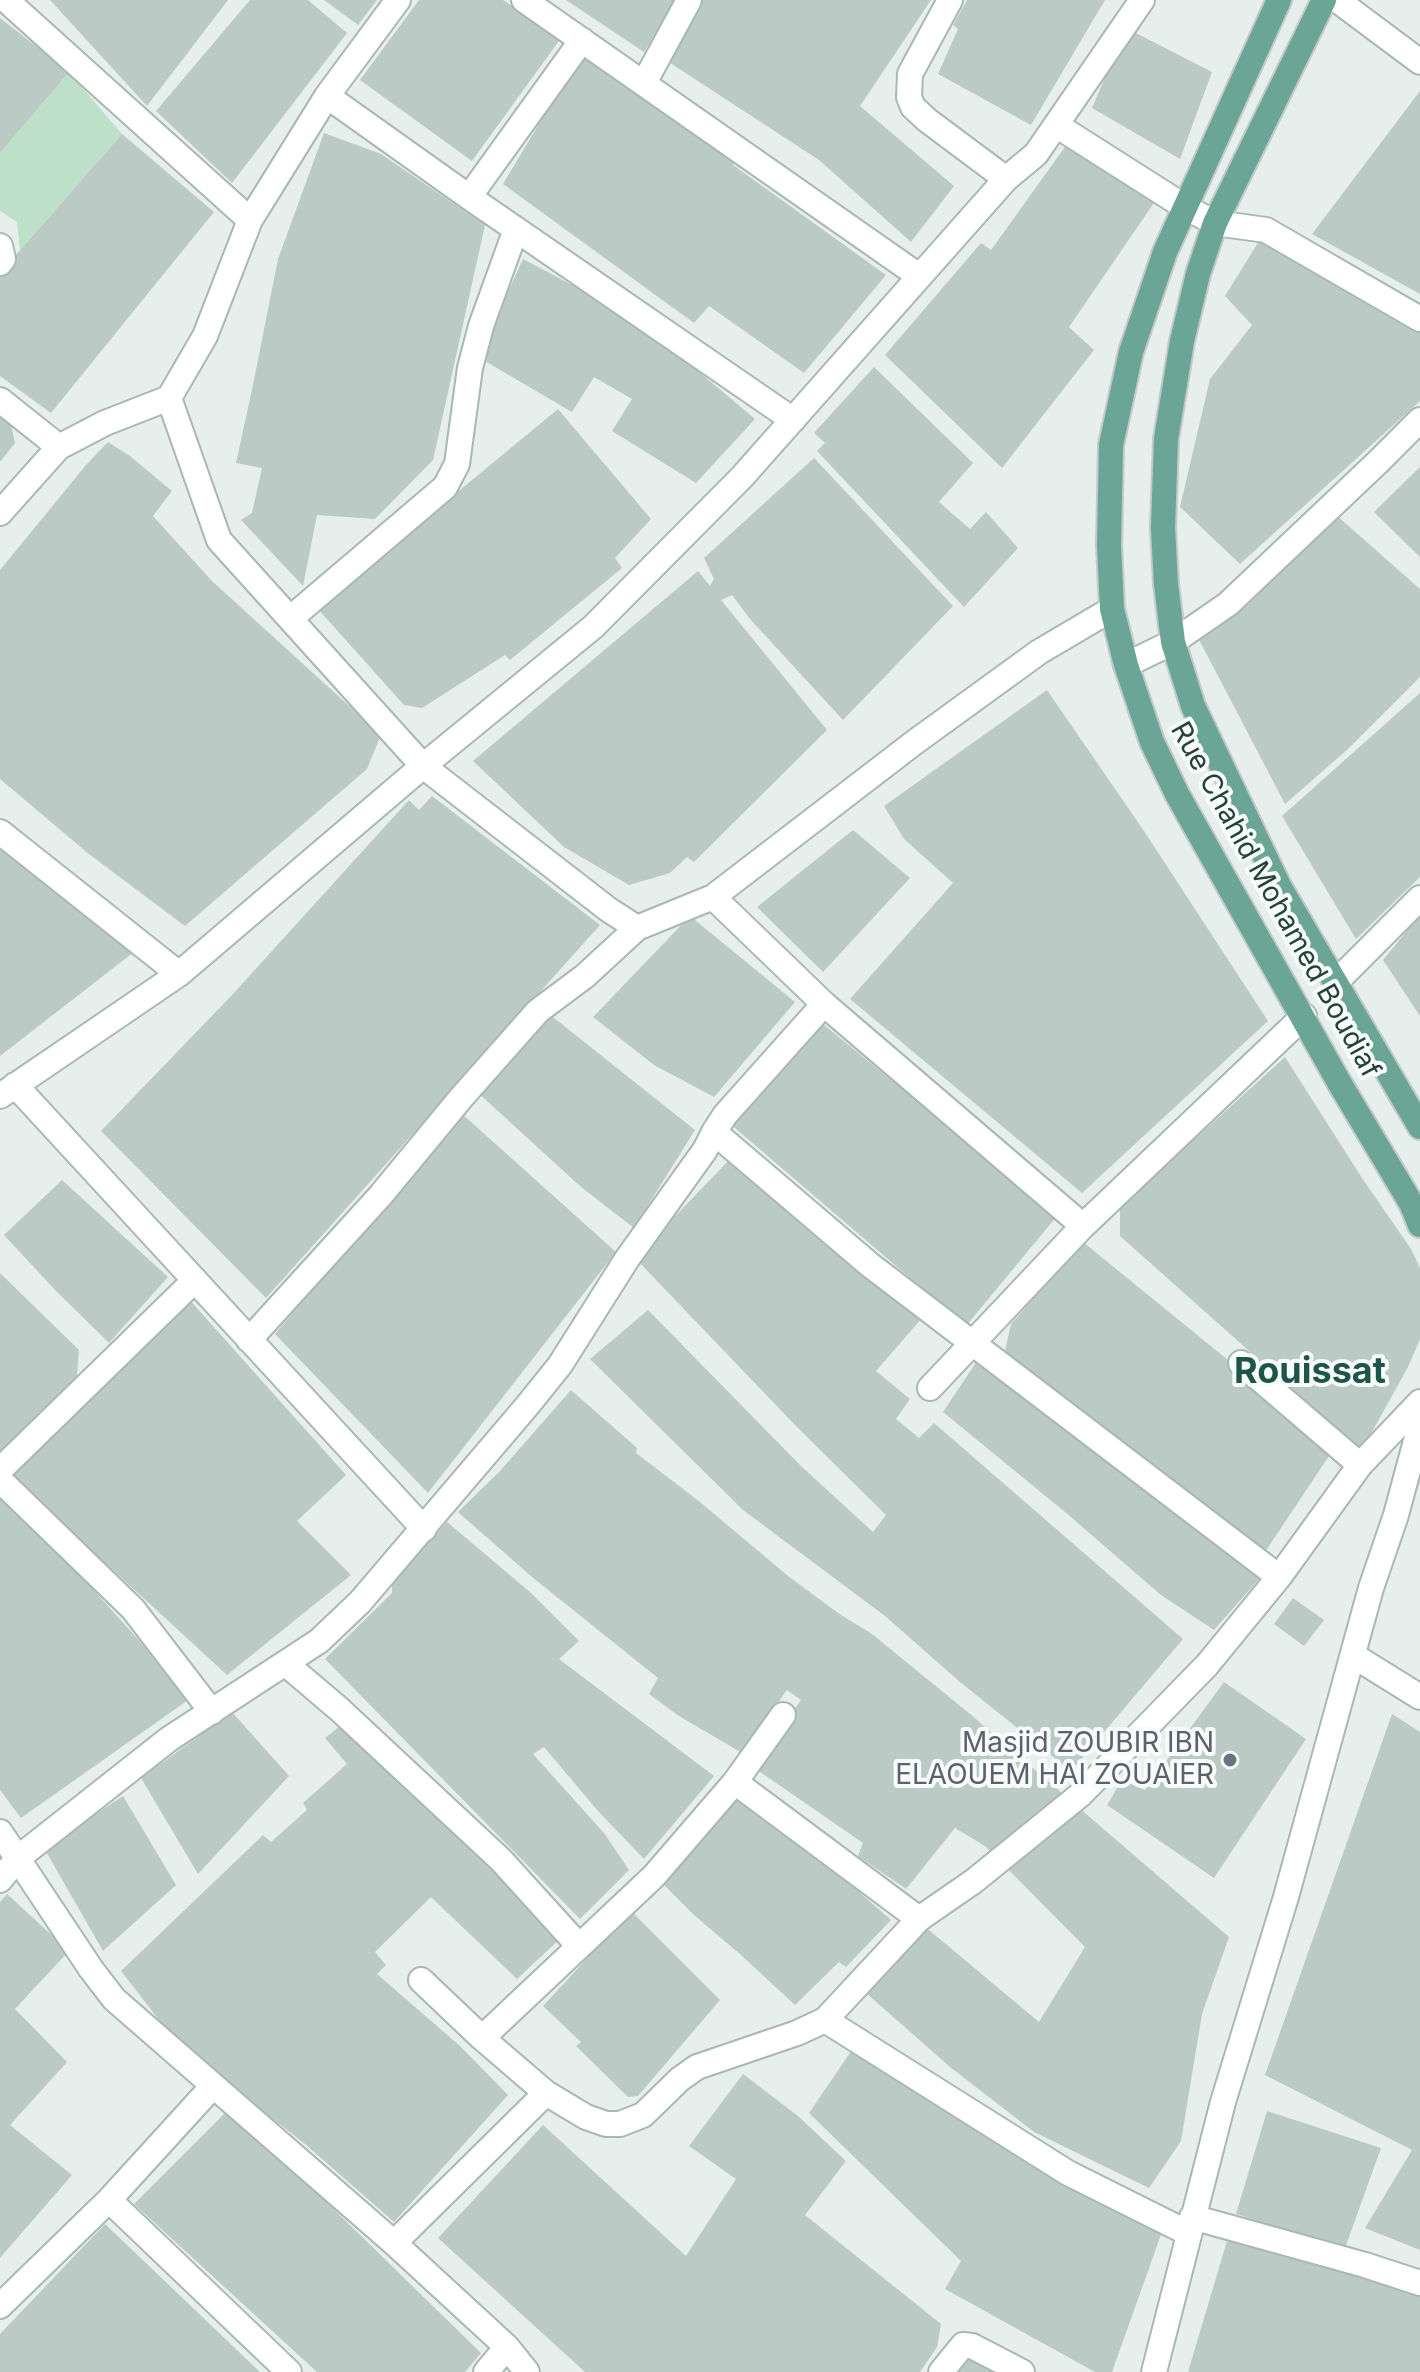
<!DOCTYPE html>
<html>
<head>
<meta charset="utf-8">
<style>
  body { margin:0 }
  canvas { display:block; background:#e6efeb }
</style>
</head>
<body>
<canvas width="1420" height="2372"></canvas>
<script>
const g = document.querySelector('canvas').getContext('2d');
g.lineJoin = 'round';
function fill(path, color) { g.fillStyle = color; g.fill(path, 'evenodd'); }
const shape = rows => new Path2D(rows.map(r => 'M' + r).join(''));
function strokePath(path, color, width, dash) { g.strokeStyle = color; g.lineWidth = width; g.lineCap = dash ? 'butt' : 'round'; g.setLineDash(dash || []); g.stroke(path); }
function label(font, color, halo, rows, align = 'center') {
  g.font = font + ' Inter,sans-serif'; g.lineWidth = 8; g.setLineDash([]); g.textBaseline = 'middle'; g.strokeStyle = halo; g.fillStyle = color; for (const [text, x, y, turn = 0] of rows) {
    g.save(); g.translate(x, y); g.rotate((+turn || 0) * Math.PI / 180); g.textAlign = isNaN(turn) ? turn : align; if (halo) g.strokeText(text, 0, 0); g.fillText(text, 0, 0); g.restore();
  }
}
const green = shape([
  [69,72,122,134,20,250,17,222,0,211,0,153]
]);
const building = shape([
  [50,0,228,0,147,106],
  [250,0,308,0,347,33,232,183,156,111],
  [324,0,377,0,358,25],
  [419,0,503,0,561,38,472,161,360,80],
  [566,0,676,0,644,52],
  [700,0,931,0,860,106,954,186,911,242,819,160,661,57],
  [967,0,1105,0,1031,125,938,74,958,29,953,25],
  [0,18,69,72,0,153],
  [1126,28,1212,72,1180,159,1092,108],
  [582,52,738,159,733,165,886,275,804,373,709,306,694,323,503,184],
  [1420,91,1420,294,1312,234],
  [324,133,381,154,485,225,433,460,375,519,317,515,303,586,241,520,252,513,262,468,236,463,253,385,278,259],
  [122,134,214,212,51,413,0,376,0,273],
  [1070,140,1160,194,1069,327,1094,350,1002,468,885,355,981,243,991,250],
  [1264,233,1420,326,1420,401,1240,564,1180,507,1210,379,1252,325,1225,296],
  [523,259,599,299,679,355,755,419,696,483,612,431,632,399,594,377,572,412,478,357],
  [874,367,973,463,939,502,970,529,986,512,1018,548,964,607,817,451,825,443,814,433],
  [558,409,651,519,615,558,622,568,510,660,505,655,422,708,404,705,317,608],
  [0,413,10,420,15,443,0,462],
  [108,442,130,456,172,491,153,516,212,581,381,735,367,769,185,926,89,854,0,779,0,570,86,465],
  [814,458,953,606,843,720,750,619,732,595,721,600,827,730,694,862,687,857,670,873,629,885,564,847,473,761,698,571,710,586,714,579,704,558],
  [1420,467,1420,557,1374,512],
  [1335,514,1420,589,1420,677,1348,749,1285,804,1195,632,1249,604],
  [1047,690,1144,831,1268,1021,1082,1193,850,999,953,883,904,839,884,806],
  [1420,693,1420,877,1356,939,1282,816],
  [432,796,600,925,266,1298,101,1131,232,995,409,800,419,810],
  [853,830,910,878,823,972,757,907],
  [0,847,134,952,0,1056],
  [1420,915,1420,1016,1383,960],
  [690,916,795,1002,714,1097,654,1065,593,1017],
  [544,1010,695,1130,634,1228,581,1187,475,1090],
  [823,1024,1057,1216,966,1326,728,1122],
  [1285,1057,1362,1178,1411,1249,1420,1268,1420,1339,1408,1367,1362,1450,1309,1409,1248,1350,1120,1236,1120,1207],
  [460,1112,616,1252,428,1493,275,1334],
  [730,1159,922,1318,876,1371,910,1399,896,1419,919,1438,934,1423,1183,1639,1071,1771,960,1682,885,1616,743,1510,590,1359,648,1310,801,1466,873,1532,886,1515,795,1425,635,1258],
  [62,1180,168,1277,109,1343,56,1291,4,1235],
  [1083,1242,1335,1447,1265,1552,1005,1351,1011,1324],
  [0,1273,79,1350,77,1376,0,1456],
  [187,1297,346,1475,297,1521,351,1575,227,1675,12,1477,109,1382],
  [977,1361,1260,1578,1214,1630,1161,1595,1065,1512,943,1412],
  [571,1390,637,1448,636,1453,700,1502,788,1576,838,1613,872,1634,970,1714,1229,1937,1202,2014,1181,2141,1149,2188,1034,2132,950,2067,865,1992,923,1925,1039,2022,1085,1947,985,1846,955,1828,906,1889,858,1856,863,1843,753,1767,801,1700,787,1690,742,1753,679,1716,649,1694,658,1678,532,1577,458,1512,500,1471],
  [2,1499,80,1575,191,1698,21,1818,0,1790,0,1500],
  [447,1522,530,1592,579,1641,559,1659,714,1776,644,1859,598,1811,544,1747,533,1754,604,1833,629,1870,580,1919,325,1659,392,1593,392,1583],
  [1293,1598,1324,1620,1304,1646,1274,1624],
  [1224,1682,1306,1739,1214,1878,1107,1805,1122,1780,1145,1790],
  [232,1712,289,1776,198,1874,141,1778],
  [1392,1714,1420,1732,1420,2250,1365,2228,1412,2150,1265,2075],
  [344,1723,564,1935,517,1979,431,1897,375,1952,386,1965,377,1974,460,2046,508,2095,394,2222,305,2144,250,2101,163,2025,121,1971,263,1835,271,1842,307,1810,303,1803,347,1764,325,1738],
  [123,1796,176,1885,103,1951,44,1848],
  [737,1796,817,1855,891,1920,846,1967,839,1962,795,2005,741,1955,694,1915,662,1883],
  [7,1894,69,1951,15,2009,67,2062,10,2125,72,2175,0,2258,0,1902],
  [631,1911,720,2000,638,2096,628,2097,576,2046,581,2042,543,2006],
  [852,2050,1163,2229,1112,2372,1095,2372,945,2289,961,2261,809,2113],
  [743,2074,798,2116,846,2161,805,2215,941,2324,937,2347,920,2372,585,2372,438,2238,543,2125,686,2256,736,2179,689,2146],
  [230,2108,481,2353,465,2372,317,2372,134,2204],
  [1267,2111,1381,2148,1345,2248,1236,2214],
  [105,2224,260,2372,0,2372,0,2334],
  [1227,2241,1420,2293,1420,2372,1188,2372],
  [970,2353,995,2372,957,2372]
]);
const minor = shape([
  [6,0,250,220],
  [398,0,327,96,250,220,205,336,169,398,219,540,423,766,593,627,742,477,1006,179,1036,154,1142,0],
  [524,0,919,276],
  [950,0,910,74,909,97,913,107,927,120,1006,179],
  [1337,0,1420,62],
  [644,83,689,0],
  [327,96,469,197,793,420],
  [1056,125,1185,207,1215,223,1266,230,1420,319],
  [469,197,582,40],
  [0,246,3,259,0,263],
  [0,400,59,447],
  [0,513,59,447,105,423,169,398],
  [291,618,445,487,457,464,470,368,481,326,516,229],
  [1126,665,1173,642,1228,604,1378,462,1420,420],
  [0,832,179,974],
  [713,897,824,1004,1083,1226,1304,1016],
  [1335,983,1420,898],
  [15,1085,424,1529],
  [0,1096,179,974,423,766,609,910,637,928,713,897,915,742,1039,652,1112,609],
  [714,1132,870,1265,1279,1577],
  [249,1340,380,1196,461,1098,538,1011,585,976,637,928],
  [1241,1363,1360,1465],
  [930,1388,1083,1226],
  [0,1470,195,1280],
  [0,1480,133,1609,212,1712],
  [1354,1656,1420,1697],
  [286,1664,339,1709,501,1860,579,1946],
  [735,1782,919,1919],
  [0,1832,91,1969,114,1999,394,2243,507,2347,527,2372],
  [0,1880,18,1858,169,1739,319,1641,360,1602,527,1406,560,1365,627,1259,705,1150,714,1132,725,1115,824,1004],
  [421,1980,482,2038,546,2093],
  [825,2020,1068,2173,1188,2233],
  [482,2038,654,1876,735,1782,783,1715],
  [109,2200,289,2372],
  [1192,2217,1365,2265,1420,2283],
  [394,2243,546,2093,586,2117,606,2124,620,2124,643,2115,680,2079,697,2067,797,2033,825,2020,919,1919,974,1881,1080,1795,1207,1665,1279,1577,1360,1465,1420,1402],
  [0,2306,109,2200,213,2086],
  [486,2372,507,2347],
  [941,2372,963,2345,972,2346,1022,2372],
  [1154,2372,1223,2102,1286,1897,1371,1588,1396,1515,1420,1426]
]);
const major = shape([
  [1279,0,1165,252,1131,352,1111,445,1109,545,1112,609,1126,665,1152,742,1177,794,1340,1084,1411,1203,1420,1225],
  [1324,0,1215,223,1198,274,1182,341,1166,439,1163,528,1166,584,1173,642,1193,706,1279,886,1420,1127]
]);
const markers = [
  [1230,1760,8,"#6b7280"]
];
const streetNames = [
  ["Rue Chahid Mohamed Boudiaf",1275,900,61]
];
const worshipNames = [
  ["Masjid ZOUBIR IBN",1214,1744],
  ["ELAOUEM HAI ZOUAIER",1214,1776]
];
const districtNames = [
  ["Rouissat",1310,1372]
];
fill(green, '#bfe0c8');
fill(building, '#bbcac4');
strokePath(minor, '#a8b8b2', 28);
strokePath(major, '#c2cac8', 28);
strokePath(minor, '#fff', 24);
strokePath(major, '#6aa596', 24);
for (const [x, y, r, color] of markers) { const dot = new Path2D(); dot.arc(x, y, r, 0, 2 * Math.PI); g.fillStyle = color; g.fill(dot); strokePath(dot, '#f7fbf9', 3); }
label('28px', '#24423a', '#f7fbf9', streetNames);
label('28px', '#5b616d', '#f7fbf9', worshipNames, 'right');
label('bold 36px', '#1f5548', '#f7fbf9', districtNames);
</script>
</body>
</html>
